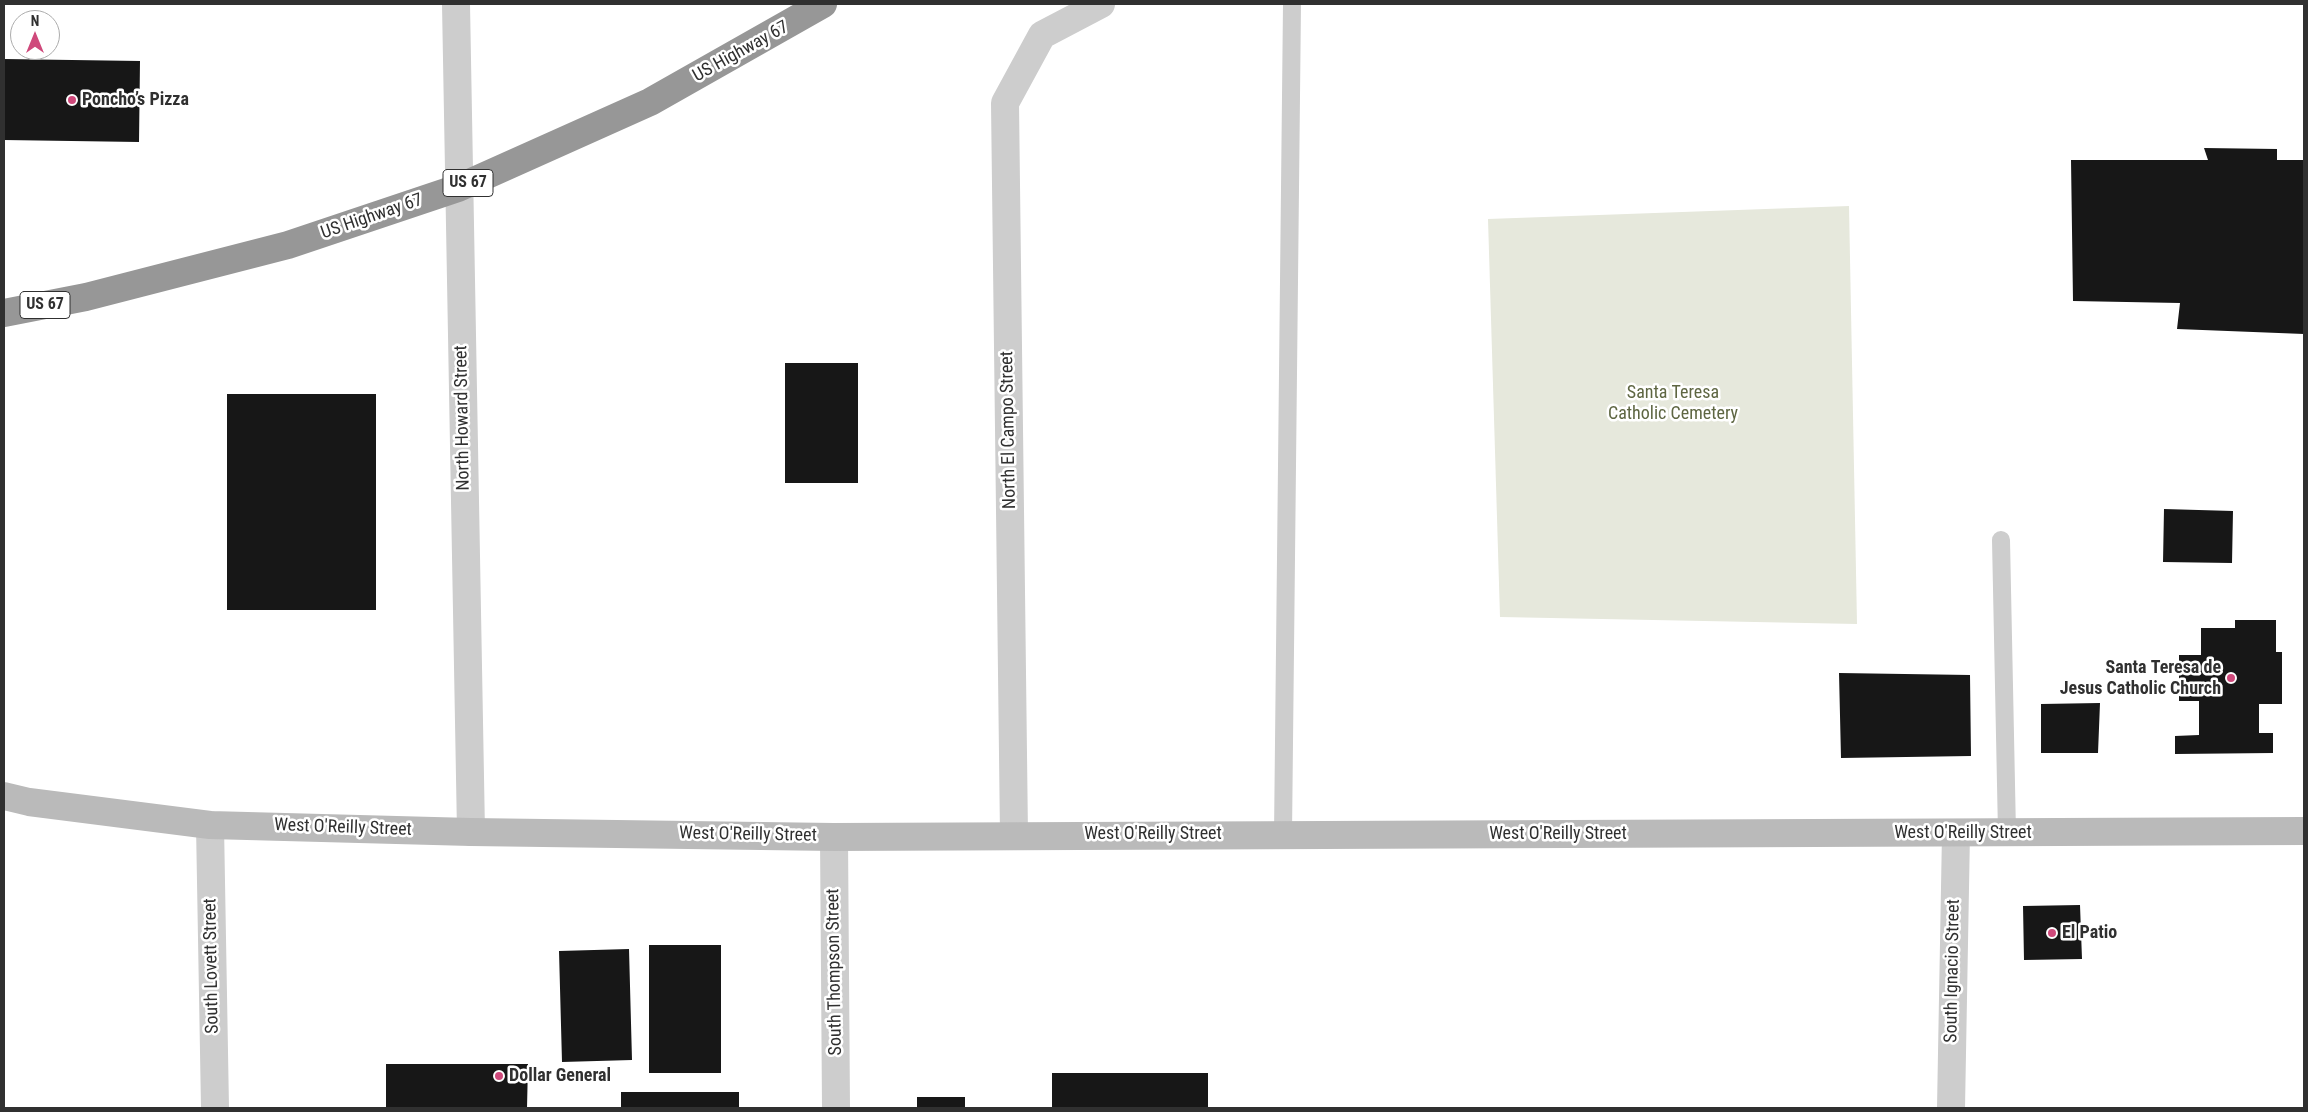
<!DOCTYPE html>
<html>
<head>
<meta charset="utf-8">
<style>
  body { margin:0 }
  #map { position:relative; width:2308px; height:1112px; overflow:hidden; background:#fff; font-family:"Roboto Condensed",sans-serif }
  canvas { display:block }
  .frame { position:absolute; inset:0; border:5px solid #303030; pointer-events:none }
  .north { position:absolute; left:10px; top:10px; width:50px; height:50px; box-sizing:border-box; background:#fff; border:1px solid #acacac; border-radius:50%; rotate:0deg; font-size:14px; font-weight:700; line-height:20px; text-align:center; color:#303030 }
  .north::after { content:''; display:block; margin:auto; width:18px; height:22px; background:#cf497b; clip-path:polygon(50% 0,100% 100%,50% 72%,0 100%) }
</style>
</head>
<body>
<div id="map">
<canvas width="2308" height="1112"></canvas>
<div class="frame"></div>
<div class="north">N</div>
</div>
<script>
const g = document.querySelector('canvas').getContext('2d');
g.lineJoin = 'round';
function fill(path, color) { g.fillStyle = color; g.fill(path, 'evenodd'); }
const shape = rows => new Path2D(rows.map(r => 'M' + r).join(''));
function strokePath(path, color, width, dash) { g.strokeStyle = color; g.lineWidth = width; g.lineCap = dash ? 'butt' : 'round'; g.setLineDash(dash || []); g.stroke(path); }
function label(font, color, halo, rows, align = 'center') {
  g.font = font + ' "Roboto Condensed",sans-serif'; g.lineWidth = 5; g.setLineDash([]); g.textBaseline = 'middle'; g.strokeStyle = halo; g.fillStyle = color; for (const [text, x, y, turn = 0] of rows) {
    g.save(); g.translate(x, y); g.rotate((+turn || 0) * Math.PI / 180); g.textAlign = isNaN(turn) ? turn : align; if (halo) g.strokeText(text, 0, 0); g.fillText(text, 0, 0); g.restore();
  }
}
const green = shape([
  [1849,206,1857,624,1500,617,1488,219]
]);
const building = shape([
  [4,59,140,61,139,142,4,140],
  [2204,148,2277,149,2277,160,2304,160,2304,334,2177,329,2180,303,2073,301,2071,160,2208,160],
  [785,363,858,363,858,483,785,483],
  [227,394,376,394,376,610,227,610],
  [2164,509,2233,511,2232,563,2163,562],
  [2235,620,2276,620,2276,652,2282,652,2282,704,2259,704,2259,733,2273,733,2273,753,2175,754,2175,736,2199,735,2199,701,2179,701,2179,655,2201,655,2201,628,2235,628],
  [1839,673,1970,675,1971,756,1841,758],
  [2100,703,2098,753,2041,753,2041,704],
  [2080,905,2082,959,2024,960,2023,906],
  [649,945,721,945,721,1073,649,1073],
  [629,949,632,1060,562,1062,559,951],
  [386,1064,528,1064,527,1108,386,1108],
  [1052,1073,1208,1073,1208,1108,1052,1108],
  [621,1092,739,1092,739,1108,621,1108],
  [917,1097,965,1097,965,1108,917,1108]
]);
const lane = shape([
  [2001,540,2007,833],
  [1283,834,1292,4]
]);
const street = shape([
  [456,4,471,832],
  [210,825,215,1108],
  [1014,835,1005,103,1042,35,1101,4],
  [834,837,836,1108],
  [1951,1108,1956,833]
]);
const secondary = shape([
  [4,796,29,802,210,825,471,832,834,837,2304,831]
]);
const highway = shape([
  [4,313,86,297,288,245,458,188,650,102,823,4]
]);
const markers = [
  [72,100,5,"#cf497b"],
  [2231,678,5,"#cf497b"],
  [2052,933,5,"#cf497b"],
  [499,1076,5,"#cf497b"]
];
const shields = [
  [468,183,50],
  [45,305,50]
];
const shieldNames = [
  ["US 67",468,183],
  ["US 67",45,305]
];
const streetNames = [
  ["US Highway 67",741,52,-29],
  ["US Highway 67",372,217,-19],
  ["North Howard Street",463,418,-91],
  ["North El Campo Street",1009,430,-91],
  ["West O'Reilly Street",343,828,2],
  ["West O'Reilly Street",1963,833],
  ["West O'Reilly Street",1153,834],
  ["West O'Reilly Street",1558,834],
  ["West O'Reilly Street",748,835,1],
  ["South Lovett Street",212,966,-91],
  ["South Ignacio Street",1953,971,-89],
  ["South Thompson Street",835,972,-91]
];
const poiNames = [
  ["Poncho’s Pizza",82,100],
  ["Santa Teresa de",2221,668,"right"],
  ["Jesus Catholic Church",2221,689,"right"],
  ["El Patio",2062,933],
  ["Dollar General",509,1076]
];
const parkNames = [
  ["Santa Teresa",1673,393],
  ["Catholic Cemetery",1673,414]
];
fill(green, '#e6e8dc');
fill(building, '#171717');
strokePath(lane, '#cdcdcd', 18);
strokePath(street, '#cdcdcd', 28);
strokePath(secondary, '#bababa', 28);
strokePath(highway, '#979797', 28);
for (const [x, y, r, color] of markers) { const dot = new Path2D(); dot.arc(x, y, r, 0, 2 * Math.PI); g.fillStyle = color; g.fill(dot); strokePath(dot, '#fff', 2); }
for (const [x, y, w] of shields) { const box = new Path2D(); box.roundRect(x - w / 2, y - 13.5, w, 27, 4); g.fillStyle = '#fff'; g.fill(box); strokePath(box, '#303030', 1); }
label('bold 16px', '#303030', null, shieldNames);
label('18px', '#303030', '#fff', streetNames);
label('bold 18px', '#303030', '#fff', poiNames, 'left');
label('18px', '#5e6642', '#fff', parkNames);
</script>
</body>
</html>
